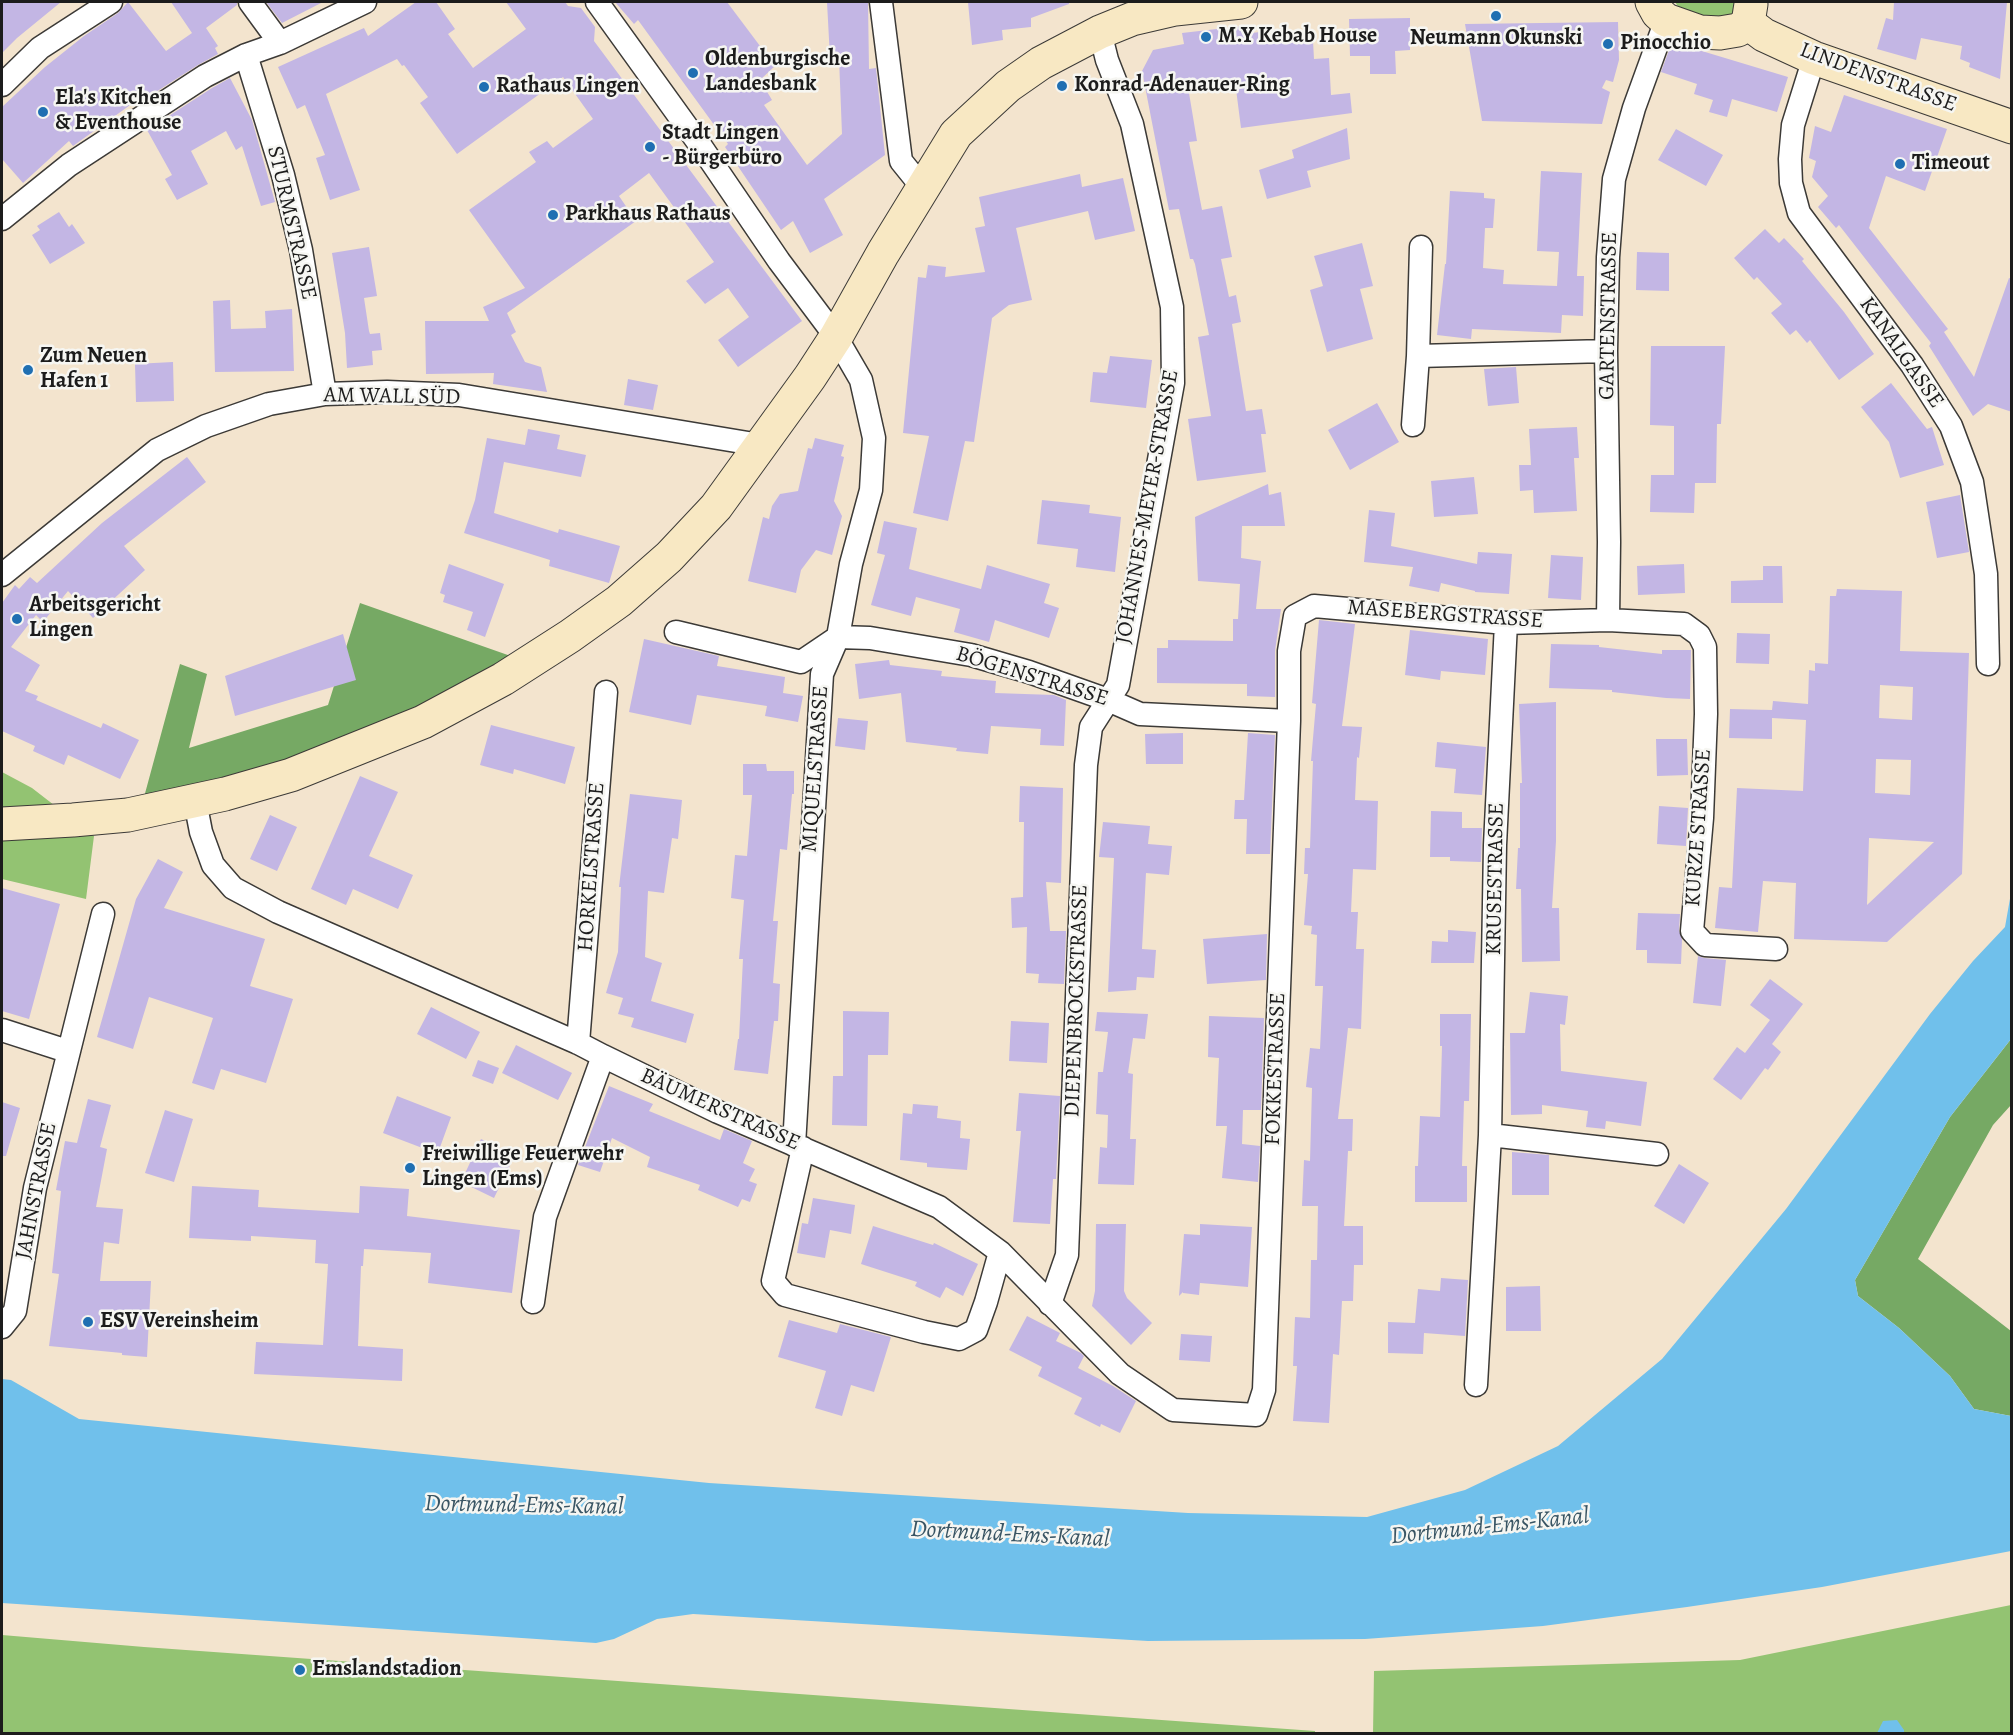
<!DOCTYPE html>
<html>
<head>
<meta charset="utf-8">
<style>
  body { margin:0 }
  #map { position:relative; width:2013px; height:1735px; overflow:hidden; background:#f3e4ce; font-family:Alegreya,serif }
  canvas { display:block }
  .frame { position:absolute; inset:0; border:3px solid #1c1c1c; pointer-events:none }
</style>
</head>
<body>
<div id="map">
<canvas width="2013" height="1735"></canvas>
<div class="frame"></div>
</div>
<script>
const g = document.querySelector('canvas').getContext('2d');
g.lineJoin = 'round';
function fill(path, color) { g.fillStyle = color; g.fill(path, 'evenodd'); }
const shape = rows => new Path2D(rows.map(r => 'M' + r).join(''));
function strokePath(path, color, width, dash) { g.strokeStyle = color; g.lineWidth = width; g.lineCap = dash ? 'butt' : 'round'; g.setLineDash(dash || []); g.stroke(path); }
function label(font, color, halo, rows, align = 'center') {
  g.font = font + ' Alegreya,serif'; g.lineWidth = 5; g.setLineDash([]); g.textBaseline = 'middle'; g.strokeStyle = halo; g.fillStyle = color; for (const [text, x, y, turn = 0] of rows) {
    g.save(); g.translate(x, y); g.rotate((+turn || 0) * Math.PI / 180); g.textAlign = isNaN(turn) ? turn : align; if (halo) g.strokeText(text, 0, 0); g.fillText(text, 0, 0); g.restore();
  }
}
const green = shape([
  [1675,2,1734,2,1735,11,1727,19,1714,20,1679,8],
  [2,772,32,788,94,836,86,899,2,879],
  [2011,1605,2011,1733,1373,1734,1374,1671,1740,1660],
  [2,1635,144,1647,1315,1731,1315,1734,2,1733]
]);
const forest = shape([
  [360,603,522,660,423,722,140,812,180,664,207,674,189,748,328,705],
  [2011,1039,2011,1105,1993,1125,1918,1259,2011,1331,2011,1416,1974,1409,1950,1376,1899,1328,1858,1296,1855,1280,1950,1117]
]);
const water = shape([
  [2011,893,2011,1039,1950,1117,1855,1280,1858,1296,1899,1328,1950,1376,1974,1409,2011,1416,2011,1551,1822,1587,1687,1607,1543,1626,1365,1639,1148,1641,693,1614,657,1619,614,1639,596,1643,2,1603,2,1379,11,1380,79,1419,709,1483,1188,1513,1367,1517,1465,1490,1558,1446,1662,1359,1786,1209,1930,1014,1973,961,2005,927],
  [1897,1720,1904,1730,1904,1733,1877,1733,1883,1721]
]);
const building = shape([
  [2,2,61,2,17,38,2,53],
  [128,2,166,51,192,33,171,2,237,2,237,5,206,28,218,46,215,48,218,54,198,65,134,106,133,103,73,146,69,141,23,183,2,159,2,107,45,67,84,36,118,13],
  [266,2,323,2,282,23],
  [416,2,436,2,455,29,448,34,473,68,526,29,506,2,565,2,568,6,581,8,595,27,594,41,802,321,738,367,718,340,749,317,728,288,705,304,686,281,714,262,649,173,619,196,636,221,507,313,516,332,511,335,525,362,541,367,547,392,493,384,494,373,426,374,425,321,489,321,483,307,525,288,469,210,536,162,529,152,547,141,553,148,593,119,563,77,457,154,420,103,428,97,404,65,402,66,397,59,326,94,360,190,330,200,316,158,325,155,305,105,297,109,278,67,364,28,368,36],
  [615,2,727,2,775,66,760,80,772,100,764,105,807,165,842,134,839,58,830,58,827,2,868,2,869,69,876,68,885,155,824,199,843,235,810,253,793,221,781,230,725,147,728,144,638,20,634,24],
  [968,2,1069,2,1069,4,1031,18,1031,27,1002,30,1003,40,972,45],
  [1894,2,2007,2,2000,79,1969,67,1970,63,1960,59,1962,46,1921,38,1916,60,1877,49,1886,18,1893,20],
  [1410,18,1410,50,1395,51,1396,74,1370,74,1370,56,1350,56,1349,19],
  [1618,22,1619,60,1613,82,1606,80,1602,88,1610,92,1602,124,1482,121,1465,24],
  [1243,26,1243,34,1260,32,1262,44,1313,41,1314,59,1329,58,1331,95,1350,93,1352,113,1241,128,1236,89,1189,93,1197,141,1189,142,1202,210,1222,206,1232,257,1221,259,1229,297,1236,295,1241,322,1232,324,1246,411,1262,409,1266,434,1261,434,1266,472,1197,481,1188,419,1211,416,1198,337,1209,335,1195,264,1193,259,1190,259,1179,209,1169,210,1142,71,1153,50,1184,44,1182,33],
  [1672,42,1788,77,1777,112,1732,99,1727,117,1709,112,1713,100,1694,94,1697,84,1661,72],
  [230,78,252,120,275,202,261,206,242,146,236,150,226,131,191,151,208,184,177,200,165,179,172,175,147,130,212,88],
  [1844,95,1947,129,1925,191,1886,176,1869,228,1948,329,1944,332,1974,377,2009,278,2012,279,2012,412,1988,404,1973,416,1929,346,1931,343,1839,225,1836,228,1818,207,1828,196,1812,177,1816,161,1809,158,1815,126,1831,132],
  [1347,128,1350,159,1307,171,1311,187,1267,199,1259,170,1294,158,1292,150],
  [1676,129,1723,155,1706,186,1658,160],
  [1541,171,1582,173,1577,276,1584,276,1583,316,1562,315,1561,333,1472,329,1471,339,1437,335,1445,264,1446,264,1450,191,1484,193,1484,198,1495,199,1493,228,1485,228,1483,268,1504,270,1503,284,1557,286,1559,252,1537,251],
  [1080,174,1082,187,1123,178,1135,231,1095,240,1088,211,1016,228,1032,300,1009,305,992,318,974,442,965,441,948,521,913,513,929,436,903,433,918,277,926,278,928,265,946,267,945,277,985,272,975,228,985,226,979,197],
  [59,212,69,227,72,224,85,243,50,264,32,235,40,230,37,226],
  [1765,229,1779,243,1784,238,1804,259,1802,261,1844,312,1874,354,1839,380,1810,340,1807,343,1796,330,1790,335,1771,313,1782,304,1757,277,1754,280,1734,258],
  [1362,243,1373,286,1360,289,1373,339,1327,352,1310,290,1323,286,1314,256],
  [369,247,377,296,364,298,369,331,370,334,380,333,382,350,372,351,373,365,347,368,345,333,332,253],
  [1637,252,1669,253,1669,291,1636,290],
  [230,300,231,329,266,328,265,311,292,309,294,371,215,372,213,301],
  [1651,346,1725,346,1721,424,1717,424,1716,483,1695,483,1694,513,1650,512,1651,475,1674,475,1674,426,1650,425],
  [1110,356,1152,360,1146,408,1090,402,1093,372,1107,373],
  [173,362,174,401,136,402,135,364],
  [1516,367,1519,403,1488,406,1484,369],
  [628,379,658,385,653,410,624,405],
  [1891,383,1927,429,1932,427,1944,465,1900,478,1889,442,1861,407],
  [1377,403,1399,442,1350,470,1328,430],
  [1577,427,1579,458,1574,458,1577,511,1534,513,1533,490,1520,491,1519,465,1531,465,1529,429],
  [528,429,560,435,557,449,586,455,581,477,504,462,494,513,558,533,559,529,620,546,609,583,549,566,550,560,464,533,475,500,487,438,525,445],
  [815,438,844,445,841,456,844,457,834,501,842,516,832,555,816,550,801,570,796,593,748,581,763,517,769,519,772,506,780,494,798,491,808,448,812,449],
  [187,457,206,482,124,546,145,570,93,618,68,591,43,622,36,615,11,647,40,665,25,691,38,696,36,700,101,728,103,723,139,740,120,779,68,755,64,765,33,751,35,746,2,731,2,603,15,585,19,589,30,577,37,583,102,523],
  [1474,477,1478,514,1434,517,1431,481],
  [1268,484,1269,495,1281,492,1285,526,1242,526,1241,558,1261,561,1256,609,1281,609,1275,651,1275,697,1247,696,1247,684,1157,683,1157,648,1168,648,1168,640,1233,641,1233,619,1238,619,1240,584,1198,581,1195,517],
  [1960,495,1969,552,1937,558,1926,502],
  [1042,500,1090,505,1089,513,1121,517,1115,572,1076,567,1078,549,1037,544],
  [1369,510,1395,513,1391,546,1477,564,1478,552,1512,554,1509,594,1475,592,1475,591,1441,583,1439,592,1409,586,1413,567,1364,562],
  [884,521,917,528,909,569,981,589,987,565,1050,584,1044,603,1059,608,1049,638,995,620,989,642,954,632,960,609,916,597,911,616,871,605,885,555,877,553],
  [1551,555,1583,557,1581,600,1548,598],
  [449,564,504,584,485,637,467,630,473,612,443,602,445,595,440,593],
  [1684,564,1685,593,1638,595,1637,566],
  [1763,566,1782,566,1783,603,1731,603,1731,581,1763,580],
  [1837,589,1902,591,1900,651,1969,653,1962,874,1887,942,1794,939,1796,883,1763,881,1758,932,1715,928,1719,887,1732,888,1737,788,1803,791,1806,720,1772,718,1772,739,1729,738,1730,709,1772,710,1773,701,1808,704,1809,670,1815,671,1815,663,1828,664,1830,596,1836,596],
  [1880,685,1913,687,1912,720,1879,718],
  [1876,759,1911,760,1910,795,1875,793],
  [1869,838,1934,842,1867,905],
  [1319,620,1355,624,1342,726,1362,727,1359,758,1357,757,1355,800,1378,801,1376,870,1353,869,1351,912,1358,912,1356,949,1364,949,1361,1029,1348,1028,1338,1119,1353,1119,1352,1151,1348,1151,1344,1226,1363,1226,1363,1265,1354,1265,1353,1301,1342,1301,1339,1355,1333,1354,1329,1423,1293,1421,1297,1366,1293,1366,1295,1317,1310,1318,1311,1260,1317,1260,1318,1206,1302,1206,1304,1160,1310,1161,1312,1088,1306,1087,1310,1048,1320,1049,1323,986,1315,986,1317,935,1311,934,1312,926,1304,925,1308,874,1304,874,1305,848,1310,848,1313,761,1311,761,1316,704,1312,703],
  [1410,630,1488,639,1485,675,1441,671,1440,680,1405,675],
  [1737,633,1770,634,1769,664,1736,663],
  [343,634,356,680,235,716,225,676],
  [644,639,719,656,717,666,785,677,783,693,803,696,798,722,765,716,767,706,697,695,691,725,629,712],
  [1551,644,1599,645,1599,647,1662,654,1662,650,1691,650,1690,699,1666,698,1612,692,1612,690,1549,688],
  [889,660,890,665,942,671,941,676,996,681,995,693,1054,695,1066,700,1064,746,1040,745,1041,729,991,726,988,754,956,751,957,748,906,742,901,693,859,699,855,664],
  [1556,702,1556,841,1552,908,1559,908,1560,961,1522,962,1521,889,1516,889,1518,848,1520,848,1520,783,1522,783,1519,704],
  [838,718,868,721,865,750,835,746],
  [491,725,575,747,565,784,514,769,513,774,480,765],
  [1183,733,1183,764,1146,764,1145,734],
  [1248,733,1275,735,1270,854,1246,854,1247,819,1234,819,1235,800,1244,800],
  [1656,739,1687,739,1688,775,1657,776],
  [1437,742,1486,747,1482,795,1454,793,1456,769,1435,767],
  [743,764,766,764,767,771,794,771,794,794,792,794,787,850,780,849,773,921,778,921,773,983,780,984,778,1021,774,1021,768,1074,734,1070,738,1039,739,1039,743,959,739,959,744,900,731,898,735,855,747,856,752,795,743,795],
  [360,776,398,792,369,856,413,875,398,909,353,889,346,905,311,889],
  [1020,786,1063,788,1061,883,1046,882,1050,931,1066,931,1064,984,1038,983,1039,974,1026,973,1027,927,1012,928,1011,898,1023,897,1024,822,1019,822],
  [630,794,682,800,678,839,672,838,664,893,648,891,645,957,662,963,651,1001,694,1014,686,1043,631,1027,634,1018,618,1014,623,998,606,993,618,952,621,887,619,887],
  [1659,806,1688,808,1686,846,1657,844],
  [1431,811,1462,812,1462,828,1482,828,1481,862,1450,861,1450,857,1430,857],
  [270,815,297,827,277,871,250,859],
  [1103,822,1150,826,1148,844,1172,846,1169,875,1146,873,1142,949,1156,950,1154,978,1137,977,1136,990,1108,992,1114,858,1099,857],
  [158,859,183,872,164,908,265,939,250,986,293,999,266,1083,221,1069,214,1090,192,1083,213,1018,149,997,133,1049,97,1037,136,899],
  [2,888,60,904,29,1019,2,1011],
  [1638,913,1680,914,1679,930,1682,940,1681,964,1647,963,1647,950,1636,950],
  [1448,930,1476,932,1474,963,1431,963,1432,941,1448,942],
  [1267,934,1266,980,1207,984,1203,939],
  [1698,956,1704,958,1726,960,1721,1006,1693,1003],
  [1770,979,1803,1004,1772,1044,1781,1052,1768,1070,1765,1068,1741,1100,1713,1079,1737,1047,1745,1053,1770,1020,1750,1005],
  [1530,992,1568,996,1565,1025,1560,1024,1561,1071,1647,1082,1641,1126,1606,1121,1605,1129,1586,1127,1588,1111,1542,1105,1542,1114,1511,1115,1510,1033,1525,1033],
  [431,1007,480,1032,466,1059,417,1034],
  [843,1011,889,1012,888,1055,868,1055,867,1126,832,1125,833,1076,843,1076],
  [1097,1012,1148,1014,1145,1039,1133,1038,1128,1073,1133,1074,1130,1139,1136,1139,1134,1185,1098,1184,1100,1147,1107,1148,1108,1115,1096,1114,1098,1072,1103,1072,1108,1032,1095,1031],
  [1440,1014,1471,1014,1469,1101,1464,1101,1462,1166,1467,1166,1467,1202,1415,1202,1415,1166,1418,1166,1420,1116,1440,1117,1442,1046,1440,1046],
  [1209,1016,1264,1018,1261,1110,1243,1110,1242,1144,1260,1146,1258,1182,1222,1178,1227,1126,1216,1126,1219,1058,1208,1057],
  [1011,1021,1049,1023,1047,1063,1009,1061],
  [516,1045,572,1073,558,1100,502,1073],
  [478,1060,499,1068,493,1084,472,1076],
  [609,1086,653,1104,649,1111,720,1140,724,1129,752,1141,743,1163,755,1169,749,1181,757,1184,750,1202,742,1199,738,1207,698,1190,700,1185,647,1167,650,1157,612,1138,600,1172,578,1165],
  [1019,1093,1060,1096,1056,1179,1053,1179,1050,1224,1013,1222,1021,1131,1016,1131],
  [397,1096,451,1117,439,1150,426,1145,425,1149,383,1133],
  [88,1099,111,1105,100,1147,107,1149,96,1207,123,1209,119,1244,104,1242,100,1281,151,1281,147,1357,122,1355,122,1353,49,1346,59,1274,52,1273,61,1191,56,1190,65,1141,77,1143],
  [2,1102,20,1108,6,1156,2,1156],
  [913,1104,938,1106,937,1118,961,1121,960,1138,970,1139,967,1170,927,1167,927,1163,900,1160,903,1113,912,1114],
  [165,1110,193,1119,174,1182,145,1173],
  [481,1139,515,1155,494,1198,461,1182],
  [1512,1152,1549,1155,1549,1195,1512,1195],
  [1679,1164,1709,1183,1684,1224,1654,1206],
  [192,1186,259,1190,258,1207,359,1213,360,1186,409,1189,407,1216,520,1230,512,1293,428,1283,431,1253,364,1249,363,1266,361,1266,358,1346,403,1349,402,1381,254,1374,256,1342,323,1345,328,1264,315,1263,316,1240,251,1236,251,1241,189,1238],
  [813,1198,855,1205,851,1234,830,1230,825,1258,797,1253,802,1223,808,1224],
  [1096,1224,1126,1224,1124,1291,1127,1298,1152,1323,1131,1345,1092,1306,1095,1291],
  [1200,1224,1252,1227,1248,1287,1200,1283,1199,1295,1183,1293,1183,1292,1179,1296,1184,1234,1200,1235],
  [873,1226,933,1245,934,1243,978,1264,963,1296,946,1287,940,1298,915,1286,917,1282,861,1264],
  [1441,1278,1468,1280,1465,1336,1424,1333,1423,1354,1388,1353,1388,1322,1415,1323,1418,1289,1440,1291],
  [1540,1286,1541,1331,1506,1331,1506,1287],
  [1027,1316,1060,1333,1056,1341,1081,1353,1084,1356,1078,1368,1113,1386,1136,1401,1120,1433,1101,1424,1100,1427,1074,1414,1082,1398,1038,1376,1042,1367,1009,1350],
  [789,1320,837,1333,840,1324,891,1337,874,1392,851,1385,842,1416,815,1408,826,1371,778,1357],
  [1181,1334,1212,1336,1210,1362,1179,1360]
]);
const minor = shape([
  [250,2,280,43],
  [597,2,700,145,779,261,836,337,861,380,874,438,871,490,851,564,838,637,822,674,794,1145],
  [881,2,901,161,922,187],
  [246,55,283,175,301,250,325,394],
  [1814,58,1793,125,1790,159,1791,183,1799,213,1912,365,1951,426,1972,482,1986,574,1988,664],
  [2,85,40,48,111,2],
  [2,219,69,165,205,76,246,55,280,43,365,2],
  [1418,356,1606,351],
  [1413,425,1418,356,1421,247],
  [2,575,157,450,206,426,269,404,325,394,387,392,459,395,760,445],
  [1608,620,1609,542,1606,351,1608,257,1614,179,1634,108,1666,20],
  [676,632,801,662,838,637,870,638,971,655,1029,672,1108,700,1140,714,1289,721],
  [195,801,201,832,213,865,233,888,278,912,578,1043,603,1056,718,1112,939,1207,1000,1252,1120,1374,1173,1410,1256,1415,1264,1390,1289,721,1289,651,1295,616,1314,606,1506,623,1608,620,1684,624,1699,635,1705,647,1706,714,1702,818,1692,931,1705,945,1776,949],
  [2,1030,67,1051],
  [578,1043,606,692],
  [1490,1135,1657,1154],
  [803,1148,773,1281,785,1295,924,1332,959,1339,976,1330,986,1302,1000,1252],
  [533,1302,545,1217,603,1056],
  [1050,1304,1067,1255,1086,765,1091,727,1118,685,1173,383,1172,307,1132,124,1107,60,1100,32],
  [2,1327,15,1311,35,1188,103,914],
  [1476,1385,1490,1135,1495,845,1506,623]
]);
const secondary = shape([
  [1652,2,1658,13,1666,20,1700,32,1720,33,1738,30,1748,23,1751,4],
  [1748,23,1764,35,1814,58,2012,127],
  [2,824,73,820,128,815,225,794,291,775,423,722,503,679,570,636,619,601,669,557,716,507,810,377,836,337,883,253,956,134,1008,86,1041,63,1100,32,1132,19,1175,9,1241,2]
]);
const markers = [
  [1496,16,6,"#1f6fb2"],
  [1206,37,6,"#1f6fb2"],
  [1608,44,6,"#1f6fb2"],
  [693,73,6,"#1f6fb2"],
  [1062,86,6,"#1f6fb2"],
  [484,87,6,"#1f6fb2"],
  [43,112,6,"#1f6fb2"],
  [650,147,6,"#1f6fb2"],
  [1900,164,6,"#1f6fb2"],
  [553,215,6,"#1f6fb2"],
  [28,370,6,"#1f6fb2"],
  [17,619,6,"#1f6fb2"],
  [410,1168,6,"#1f6fb2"],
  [88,1322,6,"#1f6fb2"],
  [300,1670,6,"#1f6fb2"]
];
const poiNames = [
  ["M.Y Kebab House",1218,37],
  ["Neumann Okunski",1496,39,"center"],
  ["Pinocchio",1620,44],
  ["Oldenburgische",705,60],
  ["Landesbank",705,85],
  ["Konrad-Adenauer-Ring",1074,86],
  ["Rathaus Lingen",496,87],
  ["Ela's Kitchen",55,99],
  ["& Eventhouse",55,124],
  ["Stadt Lingen",662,134],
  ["- Bürgerbüro",662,159],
  ["Timeout",1912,164],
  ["Parkhaus Rathaus",565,215],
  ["Zum Neuen",40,357],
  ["Hafen 1",40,382],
  ["Arbeitsgericht",29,606],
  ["Lingen",29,631],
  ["Freiwillige Feuerwehr",422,1155],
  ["Lingen (Ems)",422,1180],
  ["ESV Vereinsheim",100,1322],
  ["Emslandstadion",312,1670]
];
const streetNames = [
  ["LINDENSTRASSE",1878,78,20],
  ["STURMSTRASSE",291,223,77],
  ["GARTENSTRASSE",1609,316,-89],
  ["KANALGASSE",1901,353,55],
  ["AM WALL SÜD",392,397,1],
  ["JOHANNES-MEYER-STRASSE",1148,507,-80],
  ["MASEBERGSTRASSE",1445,615,4],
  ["BÖGENSTRASSE",1032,677,17],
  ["MIQUELSTRASSE",816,769,-86],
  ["KURZE STRASSE",1699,828,-86],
  ["HORKELSTRASSE",592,867,-86],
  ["KRUSESTRASSE",1496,879,-89],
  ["DIEPENBROCKSTRASSE",1077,1001,-88],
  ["FOKKESTRASSE",1276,1069,-88],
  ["BÄUMERSTRASSE",720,1110,24],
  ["JAHNSTRASSE",37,1191,-79]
];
const waterNames = [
  ["Dortmund-Ems-Kanal",524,1506,1],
  ["Dortmund-Ems-Kanal",1490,1527,-6],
  ["Dortmund-Ems-Kanal",1010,1535,3]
];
fill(green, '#93c372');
fill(forest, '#76a964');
fill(water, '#70c0eb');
fill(building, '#c3b6e4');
strokePath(minor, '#3c3a37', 25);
strokePath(secondary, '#3c3a37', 35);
strokePath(minor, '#fff', 22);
strokePath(secondary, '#f8e8c3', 33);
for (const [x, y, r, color] of markers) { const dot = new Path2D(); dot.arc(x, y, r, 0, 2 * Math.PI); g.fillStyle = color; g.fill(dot); strokePath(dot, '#f6f6f2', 2); }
label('bold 22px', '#1c1c1c', '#f6f6f2', poiNames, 'left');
label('22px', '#1c1c1c', '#f6f6f2', streetNames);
label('italic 24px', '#395564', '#f6f6f2', waterNames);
</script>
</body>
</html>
